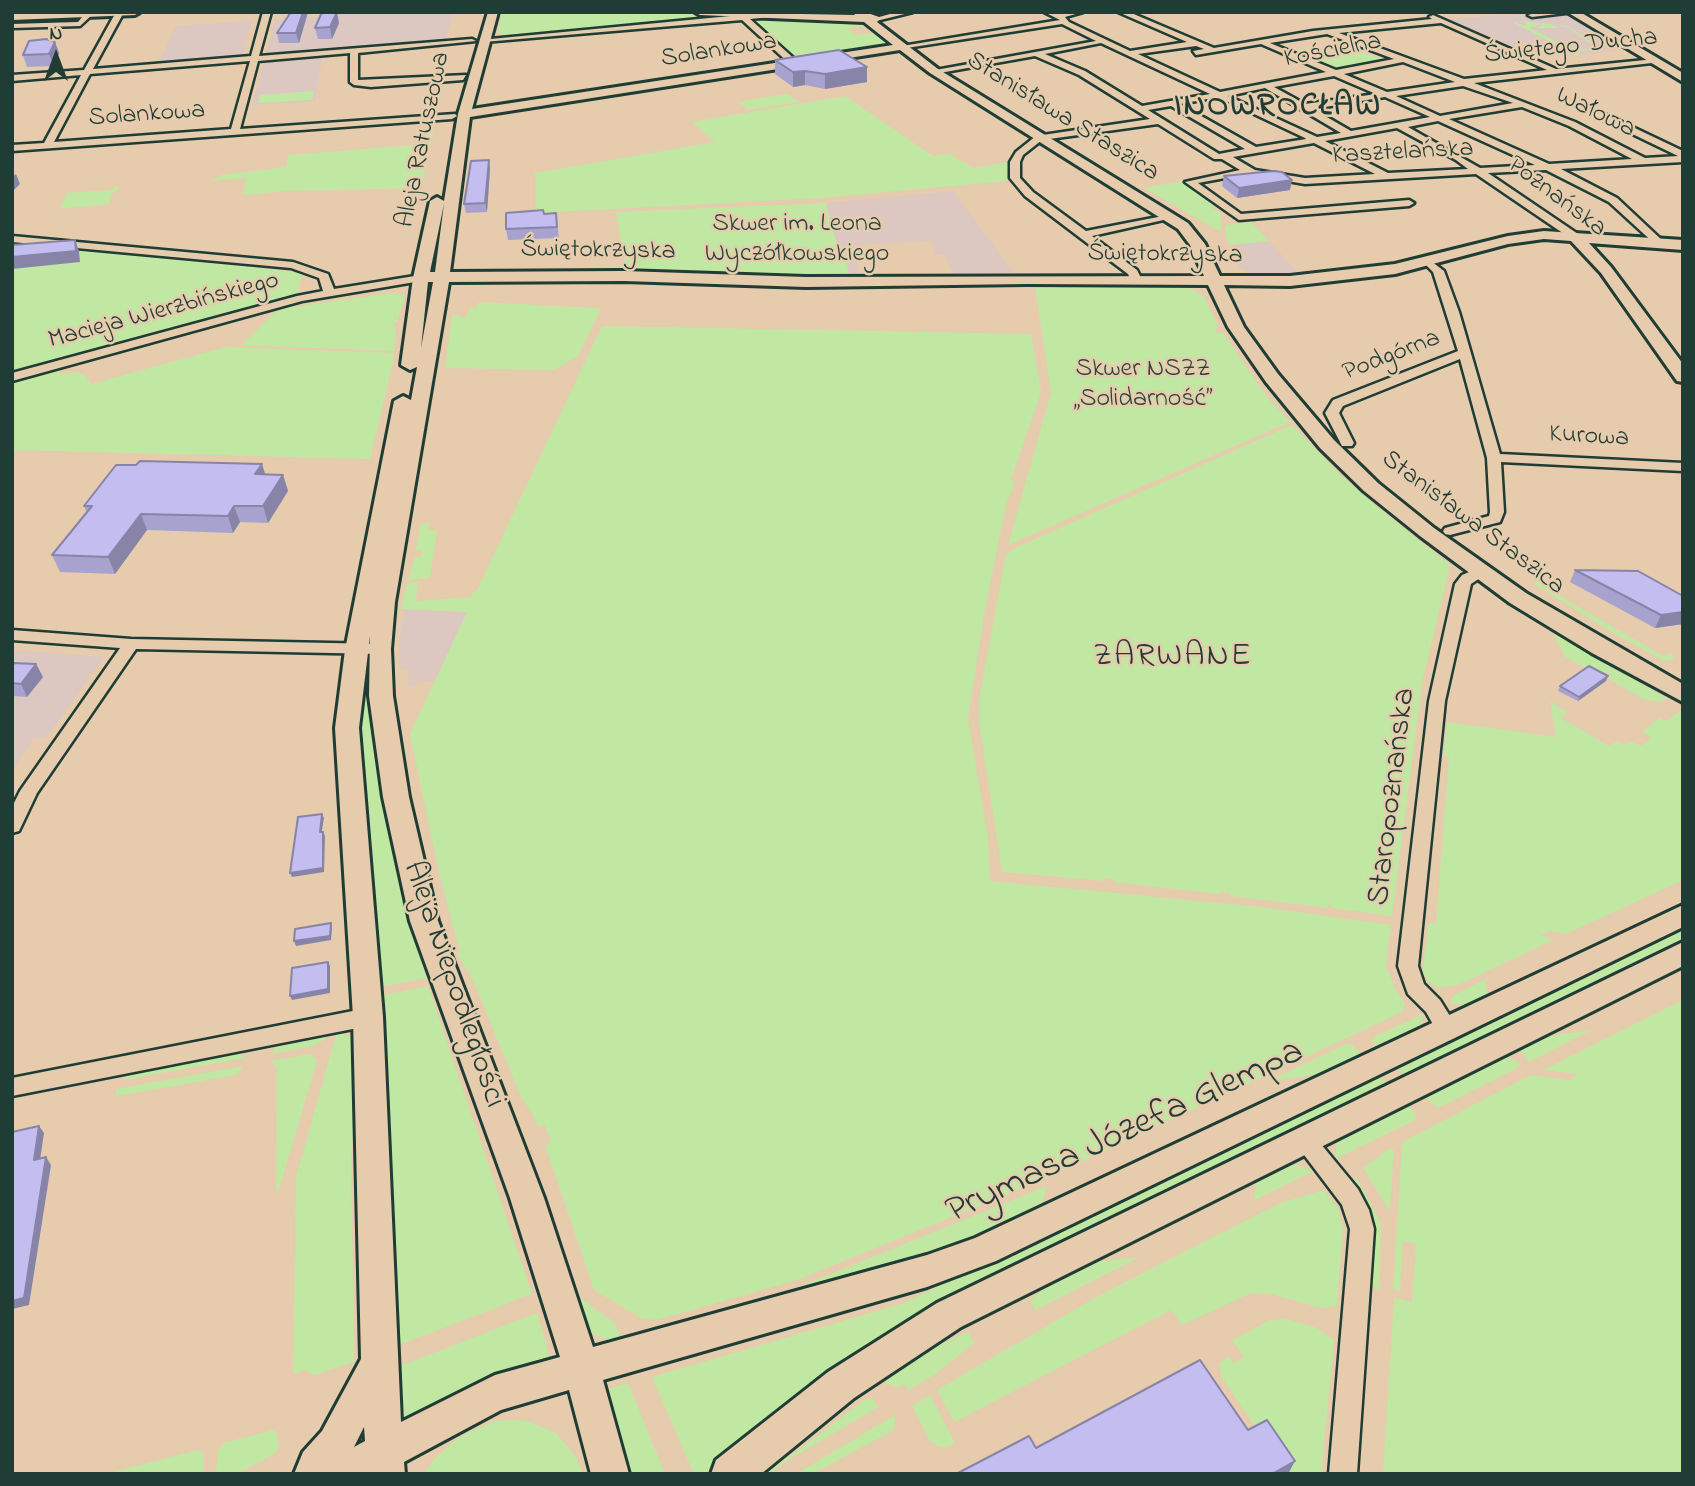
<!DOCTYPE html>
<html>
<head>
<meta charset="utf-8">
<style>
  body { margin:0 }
  #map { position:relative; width:1695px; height:1486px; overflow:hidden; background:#e6cbad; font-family:"Indie Flower",sans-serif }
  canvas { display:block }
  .frame { position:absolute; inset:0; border:14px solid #1f3d34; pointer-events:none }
  .north { position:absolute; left:21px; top:21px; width:70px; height:70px; -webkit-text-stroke:5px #e6cbad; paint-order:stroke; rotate:0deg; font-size:19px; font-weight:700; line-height:28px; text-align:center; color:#1f3d34 }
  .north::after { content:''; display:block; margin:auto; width:24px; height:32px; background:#1f3d34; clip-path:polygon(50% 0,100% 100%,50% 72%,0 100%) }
</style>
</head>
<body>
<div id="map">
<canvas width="1695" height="1486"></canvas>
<div class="frame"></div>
<div class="north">N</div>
</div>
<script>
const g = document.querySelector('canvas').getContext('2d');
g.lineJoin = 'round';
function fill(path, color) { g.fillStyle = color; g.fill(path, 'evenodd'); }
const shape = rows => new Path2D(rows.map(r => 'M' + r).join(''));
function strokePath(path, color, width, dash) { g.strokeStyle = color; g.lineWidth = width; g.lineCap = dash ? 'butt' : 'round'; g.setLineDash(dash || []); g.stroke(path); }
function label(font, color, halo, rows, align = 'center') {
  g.font = font + ' "Indie Flower",sans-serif'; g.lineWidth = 5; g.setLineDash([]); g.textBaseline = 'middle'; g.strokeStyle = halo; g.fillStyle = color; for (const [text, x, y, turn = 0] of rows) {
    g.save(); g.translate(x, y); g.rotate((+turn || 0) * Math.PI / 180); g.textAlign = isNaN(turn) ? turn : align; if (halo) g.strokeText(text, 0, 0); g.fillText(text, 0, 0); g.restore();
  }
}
const built = shape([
  [325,12,420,14,453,13,446,39,266,54,275,19,322,17],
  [1527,14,1537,18,1567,15,1620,50,1576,56,1571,53,1536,56,1444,19],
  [252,21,242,56,159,62,176,26],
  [322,58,315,101,252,105,264,63],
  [953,191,1014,273,954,274,944,254,935,255,931,241,854,245,859,276,849,276,844,246,837,246,826,203],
  [1269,241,1300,275,1259,276,1240,269,1230,245],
  [404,609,467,612,436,680,416,683,414,686,408,686,409,669,399,669,399,640],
  [12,650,104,657,46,738,34,738,12,770]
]);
const green = shape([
  [502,12,643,12,705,15,704,19,506,35,498,33],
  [769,19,862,23,867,26,848,28,855,35,876,33,888,44,795,59,750,21],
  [1511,21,1526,26,1527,24,1520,21,1567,26,1602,49,1576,51,1581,55,1576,56],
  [1546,23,1567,27,1598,49,1572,49,1530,28,1540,24,1541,26,1537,28,1560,28],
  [1311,48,1327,54,1345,56,1360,52,1389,61,1340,70,1289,51],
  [314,91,312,100,258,103,260,95],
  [788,94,799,102,748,110,738,102],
  [845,96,933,156,950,154,973,168,1008,162,1007,181,820,198,535,213,535,173,715,142,692,122],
  [434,129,421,188,285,191,246,195,243,193,246,178,210,181,221,175,286,167,288,155,416,145,417,130],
  [1184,181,1217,205,1211,207,1221,214,1221,230,1217,230,1144,188],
  [117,186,121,187,112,194,109,204,60,209,67,193,111,190],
  [826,203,837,246,844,246,849,276,626,271,616,212],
  [1251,222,1269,241,1230,245,1226,238,1225,225],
  [12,244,218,263,302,273,298,294,12,371],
  [1035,287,1180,287,1192,289,1204,297,1219,327,1215,327,1217,333,1223,333,1267,397,1290,422,1008,545,1051,393],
  [394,293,405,295,397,322,394,323,393,327,396,327,394,351,242,345,276,311,283,308],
  [479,302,575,307,601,308,578,356,554,370,445,368,452,314,465,318,470,308,476,308],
  [602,326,1031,334,1041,392,1011,480,1015,482,1006,505,985,609,968,718,988,838,990,881,1262,907,1391,925,1386,965,1394,987,1405,1004,1402,1012,1043,1180,797,1280,656,1320,641,1318,594,1290,545,1145,551,1142,545,1125,538,1127,532,1113,521,1097,472,978,456,953,460,953,438,868,410,734,467,612,401,609,407,583,418,582,416,601,471,597,474,590,477,590],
  [226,347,395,353,370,459,12,450,12,383,58,370,61,374,76,372,85,375,91,384],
  [1292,425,1337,472,1375,505,1450,565,1422,683,1392,916,1333,908,1328,904,1328,908,1231,896,1230,893,1220,892,1219,894,1114,882,1113,879,1105,878,1105,881,1002,872,980,728,980,695,1006,554,1017,547],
  [429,523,428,530,437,530,430,578,408,580,415,557,421,557,422,550,416,550,420,524],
  [1537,581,1546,582,1550,590,1663,656,1671,653,1675,659,1664,661,1615,634,1534,584],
  [1451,593,1453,593,1428,711,1404,915,1401,916,1426,711],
  [1553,633,1667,698,1667,699,1660,702,1643,699,1607,678,1611,675,1606,672,1600,676,1565,657],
  [368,658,371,661,414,928,426,978,379,987,357,726,365,659],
  [1550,701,1567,713,1561,718,1609,746,1616,741,1625,745,1630,741,1641,746,1651,738,1642,731,1660,718,1666,721,1683,709,1683,880,1566,934,1549,931,1540,935,1553,940,1460,984,1439,988,1427,981,1423,971,1428,923,1436,924,1449,757,1444,756,1447,722,1556,737],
  [1683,926,1683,942,1467,1047,1405,1076,1395,1066],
  [1486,979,1487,998,1464,1006,1449,1003,1454,995],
  [428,986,532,1294,394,1347,379,996],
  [1683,1000,1683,1474,1383,1474,1394,1298,1412,1302,1416,1244,1403,1241,1400,1291,1393,1290,1402,1142,1531,1075,1569,1080,1579,1074,1543,1070],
  [1423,1014,1420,1029,1379,1049,1372,1042,1374,1037],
  [1592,1030,1529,1062,1520,1050,1532,1038],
  [337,1032,353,1037,359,1056,351,1162,354,1362,314,1375,305,1370,293,1374,296,1177],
  [326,1033,325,1039,313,1046,272,1054,277,1044],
  [1347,1044,1353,1045,1363,1057,1328,1073,1268,1081],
  [240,1051,244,1058,123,1080,129,1072],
  [311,1054,317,1060,279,1190,276,1191,277,1068,271,1061],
  [1498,1056,1514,1059,1521,1066,1438,1108,1421,1093],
  [243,1066,236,1075,116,1096,116,1089],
  [1378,1073,1389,1085,761,1431,709,1474,694,1474,652,1377,904,1303],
  [1405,1102,1416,1114,1415,1120,1335,1159,1337,1139],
  [1390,1148,1394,1151,1390,1209,1388,1209,1363,1168],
  [1282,1164,1301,1166,1314,1171,1254,1200,1257,1176],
  [1356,1177,1381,1223,1379,1291,1371,1284,1373,1233,1349,1180],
  [1047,1186,1040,1211,970,1244,644,1334,648,1330,799,1287],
  [1321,1191,1325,1191,1338,1209,1343,1229,1337,1306,1321,1308,1271,1294,1251,1293,1182,1325,1171,1310,954,1422,937,1390,1098,1296,1280,1203],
  [1140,1257,1035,1310,1030,1300,1055,1279,1085,1263],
  [574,1297,579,1297,615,1323,622,1344,598,1337,590,1331,584,1324],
  [537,1313,549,1355,546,1361,400,1419,395,1368],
  [1286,1319,1315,1327,1334,1340,1321,1474,1287,1474,1221,1376,1219,1363,1229,1357,1234,1363,1244,1357,1232,1340,1270,1320],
  [968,1332,974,1343,937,1373,909,1390,904,1384,897,1388,879,1380,896,1364],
  [628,1383,665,1474,625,1474,604,1393,607,1389],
  [930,1395,955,1443,946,1447,940,1447,930,1441,912,1406],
  [873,1398,878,1407,783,1463,770,1474,759,1474,800,1449,864,1400],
  [895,1415,894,1430,812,1474,796,1474],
  [511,1420,527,1421,556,1433,576,1457,583,1474,424,1474,434,1459,462,1435,495,1421],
  [273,1430,276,1432,279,1448,274,1454,237,1474,216,1474,218,1450,223,1443],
  [198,1450,204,1454,204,1474,105,1474]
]);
const street = shape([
  [86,12,93,14,80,26,12,28,12,24,78,22,86,12],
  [116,12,124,12,93,69,251,56,263,12,271,12,259,56,472,39,476,41,358,53,358,80,466,75,463,80,371,87,354,85,350,82,350,53,258,61,240,129,455,114,457,116,452,119,12,151,12,145,44,143,81,75,12,81,12,75,84,70,116,12],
  [250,61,231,129,54,142,90,74,250,61],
  [742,12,748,15,773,13,770,17,750,19,798,62,798,66,792,66,742,20,484,42,480,40,741,15,742,12],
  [897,12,913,12,876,21,872,19,897,12],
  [1044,12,1083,12,1065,17,1069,22,1130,51,1187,42,1118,12,1129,12,1214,48,1313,31,1432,19,1429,17,1433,15,1556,69,1655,59,1652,63,1474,83,1575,122,1645,158,1678,156,1593,115,1593,111,1599,111,1683,151,1683,162,1561,169,1617,198,1665,243,1656,245,1609,202,1546,170,1488,173,1578,234,1578,238,1570,238,1476,174,1305,184,1247,174,1198,183,1241,214,1409,200,1414,203,1409,206,1239,220,1185,182,1240,170,1222,159,1214,159,1158,124,1042,140,1023,155,1020,162,1020,178,1033,192,1086,231,1163,216,1168,219,1092,236,1137,270,1142,280,1132,282,1128,274,1025,196,1010,178,1010,162,1016,152,1036,136,1150,119,1079,75,1035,56,934,74,930,71,1096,41,1062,24,900,49,896,47,1060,20,1044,12],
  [1441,23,1547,70,1464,79,1339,33,1441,23],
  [1327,34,1394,59,1336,70,1270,43,1327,34],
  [1101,43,1210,94,1142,106,1085,71,1045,54,1101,43],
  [1261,44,1326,72,1220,92,1138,54,1196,46,1204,49,1193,51,1196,55,1261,44],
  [1403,62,1455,82,1387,92,1344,74,1403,62],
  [1334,76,1376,94,1305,104,1274,87,1334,76],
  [1463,86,1513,103,1440,116,1396,96,1463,86],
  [1265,88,1341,133,1317,137,1228,96,1265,88],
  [1218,97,1305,138,1306,139,1256,147,1180,104,1218,97],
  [1385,97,1430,117,1351,131,1313,109,1385,97],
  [1171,106,1245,149,1219,154,1148,110,1171,106],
  [1522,107,1569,126,1632,159,1549,164,1449,119,1522,107],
  [1438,121,1535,165,1480,168,1408,127,1438,121],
  [1397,128,1456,160,1468,169,1388,173,1325,141,1397,128],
  [1314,143,1375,174,1305,178,1255,170,1233,157,1314,143],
  [1538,12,1574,12,1532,17,1528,15,1538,12],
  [12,236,293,262,328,274,334,289,421,275,427,278,421,281,302,301,12,381,12,373,297,296,323,291,319,278,291,268,12,242,12,236],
  [1427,258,1444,271,1459,312,1500,454,1683,463,1683,471,1501,462,1504,512,1500,522,1450,535,1445,534,1443,531,1445,528,1489,516,1490,512,1487,458,1460,359,1343,406,1339,413,1354,443,1352,446,1342,446,1325,413,1333,400,1458,351,1433,272,1422,261,1427,258],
  [1481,567,1489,572,1471,584,1445,701,1418,966,1424,984,1440,1000,1458,1029,1455,1035,1447,1038,1439,1035,1426,1012,1408,994,1398,966,1429,701,1455,584,1462,575,1481,567],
  [12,630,131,639,380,644,388,649,380,654,136,649,37,793,19,831,12,833,12,807,20,791,120,648,12,640,12,630],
  [368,1008,375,1011,379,1017,375,1023,368,1026,12,1096,12,1078,368,1008],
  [1303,1129,1311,1132,1358,1189,1369,1210,1374,1229,1357,1474,1329,1474,1350,1229,1342,1205,1292,1139,1295,1132,1303,1129]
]);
const secondary = shape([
  [50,12,140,12,135,15,12,20,12,14,50,12],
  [488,12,498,12,472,109,893,45,864,22,700,15,695,12,855,15,853,12,865,12,879,17,880,19,877,22,938,69,1188,223,1205,244,1220,276,1290,276,1395,264,1508,236,1544,231,1683,240,1683,250,1589,243,1611,267,1683,364,1683,382,1677,381,1601,273,1571,241,1544,239,1508,244,1395,274,1290,286,1224,285,1244,327,1278,374,1334,440,1378,483,1434,528,1526,593,1683,684,1683,702,1592,653,1510,603,1420,536,1364,491,1320,448,1266,382,1228,327,1208,285,1027,284,806,287,624,281,449,282,395,602,391,649,393,696,409,797,438,921,544,1198,593,1347,927,1255,975,1238,1683,905,1683,927,996,1261,927,1287,603,1380,629,1474,591,1474,569,1390,501,1410,404,1462,405,1474,294,1474,303,1452,322,1431,361,1359,353,1017,335,728,345,650,394,401,403,396,411,400,417,367,410,370,401,365,413,278,430,201,437,197,444,201,458,114,488,12],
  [900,50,930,73,1178,229,1190,245,1204,276,806,277,624,271,450,272,470,117,900,50],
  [444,204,435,272,430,272,444,204],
  [428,282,433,282,421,348,428,282],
  [370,636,369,696,383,797,410,921,510,1198,560,1357,495,1375,401,1422,383,1017,359,728,370,636],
  [364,1427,365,1441,354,1447,364,1427],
  [1567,12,1580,12,1683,73,1683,82,1567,12],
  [1683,942,1683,966,961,1327,854,1398,761,1474,711,1474,716,1460,828,1372,937,1303,1683,942]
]);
const wall = shape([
  [308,12,299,43,279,43,277,33],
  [339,23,332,39,318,39,315,28],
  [55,42,59,53,54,66,27,67,23,55],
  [775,60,867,67,867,82,825,89,805,85,793,87,775,74],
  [490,169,487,212,466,213,464,204],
  [1224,176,1290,190,1237,198,1222,186],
  [556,213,559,238,508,240,506,229,544,214],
  [265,474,283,475,288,491,268,523,240,522,233,533,147,530,115,574,60,572,52,555,87,513,84,506],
  [1575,570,1683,596,1683,624,1655,628,1570,582],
  [12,663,36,664,43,677,27,697,12,696],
  [1606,681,1578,701,1558,691,1560,686]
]);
const shadedWall = shape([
  [303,12,308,12,299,43,296,33],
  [337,12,339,23,332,39,330,27],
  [55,42,59,53,54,66,49,54],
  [867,67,867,82,825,89,825,74],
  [805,71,805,85,793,87,793,72],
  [489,160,490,169,487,212,485,203],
  [16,174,20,184,12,192,12,177],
  [1292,180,1290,190,1237,198,1239,188],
  [75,240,79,251,80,262,12,269,12,257],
  [262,464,267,480,255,474],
  [283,475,288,491,268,523,263,506],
  [234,506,240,522,233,533,228,516],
  [141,514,147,530,115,574,108,557],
  [1683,605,1683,624,1655,628,1661,615],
  [36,664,43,677,27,697,21,684],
  [1608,676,1606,681,1578,701,1579,697],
  [322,814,324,818,321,836,320,832],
  [323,832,325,836,324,872,292,877,290,873],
  [331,923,332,927,331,940,296,946,294,941],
  [328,962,330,966,330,993,292,1000,290,996],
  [39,1126,44,1133,39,1167,34,1160],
  [46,1157,51,1165,29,1305,12,1309,12,1301],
  [1295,1461,1288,1474,1272,1474]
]);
const building = shape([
  [291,12,303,12,296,33,277,33,291,12],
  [322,12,337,12,330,27,315,28,322,12],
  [46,39,55,42,49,54,23,55,29,41,46,39],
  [839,50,867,67,825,74,805,71,793,72,775,60,839,50],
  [489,160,485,203,464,204,471,161,489,160],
  [1273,171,1282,172,1292,180,1239,188,1224,176,1273,171],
  [543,210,544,214,556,213,557,227,506,229,506,213,543,210],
  [75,240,76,251,12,257,12,245,75,240],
  [140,461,262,464,255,474,283,475,263,506,234,506,228,516,141,514,108,557,52,555,92,506,84,506,116,465,136,465,140,461],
  [1575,570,1638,571,1683,596,1683,612,1661,615,1575,570],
  [12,663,36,664,21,684,12,683,12,663],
  [1589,666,1608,676,1579,697,1560,686,1589,666],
  [322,814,320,832,323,832,323,868,290,873,298,817,322,814],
  [331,923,330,936,294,941,295,929,331,923],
  [328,962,328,989,290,996,292,968,328,962],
  [39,1126,34,1160,46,1157,24,1298,12,1301,12,1132,39,1126],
  [1200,1360,1248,1430,1267,1420,1295,1461,1272,1474,958,1473,1029,1436,1036,1448,1200,1360]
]);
const farStreetnames = [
  ["Świętego Ducha",1571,48,-6],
  ["Solankowa",719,52,-9],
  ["Kościelna",1333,52,-11],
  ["Wałowa",1595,114,26],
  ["Solankowa",147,116,-4],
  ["Stanisława Staszica",1062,118,32],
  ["Aleja Ratuszowa",425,140,-78],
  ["Kasztelańska",1403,154,-3],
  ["Poznańska",1556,198,37],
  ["Świętokrzyska",598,252,1],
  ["Świętokrzyska",1165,256,1],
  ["Macieja Wierzbińskiego",164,312,-15],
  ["Podgórna",1392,357,-21],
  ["Kurowa",1589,438,3],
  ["Stanisława Staszica",1472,524,37]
];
const farParknames = [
  ["Skwer im. Leona",797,226],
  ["Wyczółkowskiego",797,256],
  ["Skwer NSZZ",1143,371],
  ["„Solidarność”",1143,401]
];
const farDistrictnames = [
  ["INOWROCŁAW",1278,109]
];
const streetNames = [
  ["Staropoznańska",1394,797,-83],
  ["Aleja Niepodległości",452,985,71]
];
const neighbourhoodNames = [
  ["ZARWANE",1173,659]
];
const nearStreetnames = [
  ["Prymasa Józefa Glempa",1126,1134,-25]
];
fill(built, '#dcc7c1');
fill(green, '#c1e8a3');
strokePath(street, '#1f3d34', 5);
strokePath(secondary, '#1f3d34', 6);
fill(street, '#e6cbad');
fill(secondary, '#e6cbad');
fill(wall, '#a8a3ce');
fill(shadedWall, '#8884a8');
fill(building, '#c3bdf0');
strokePath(building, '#8884a8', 2);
label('26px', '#1f3d34', '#e6cbad', farStreetnames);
label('26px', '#27463a', '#e6cbad', farParknames);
g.letterSpacing = '2px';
label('bold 32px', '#1f3d34', '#e6cbad', farDistrictnames);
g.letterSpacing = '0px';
label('32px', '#1f3d34', '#e6cbad', streetNames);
g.letterSpacing = '2px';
label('33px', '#1f3d34', '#e6cbad', neighbourhoodNames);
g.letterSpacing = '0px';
label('38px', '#1f3d34', '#e6cbad', nearStreetnames);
</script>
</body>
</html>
